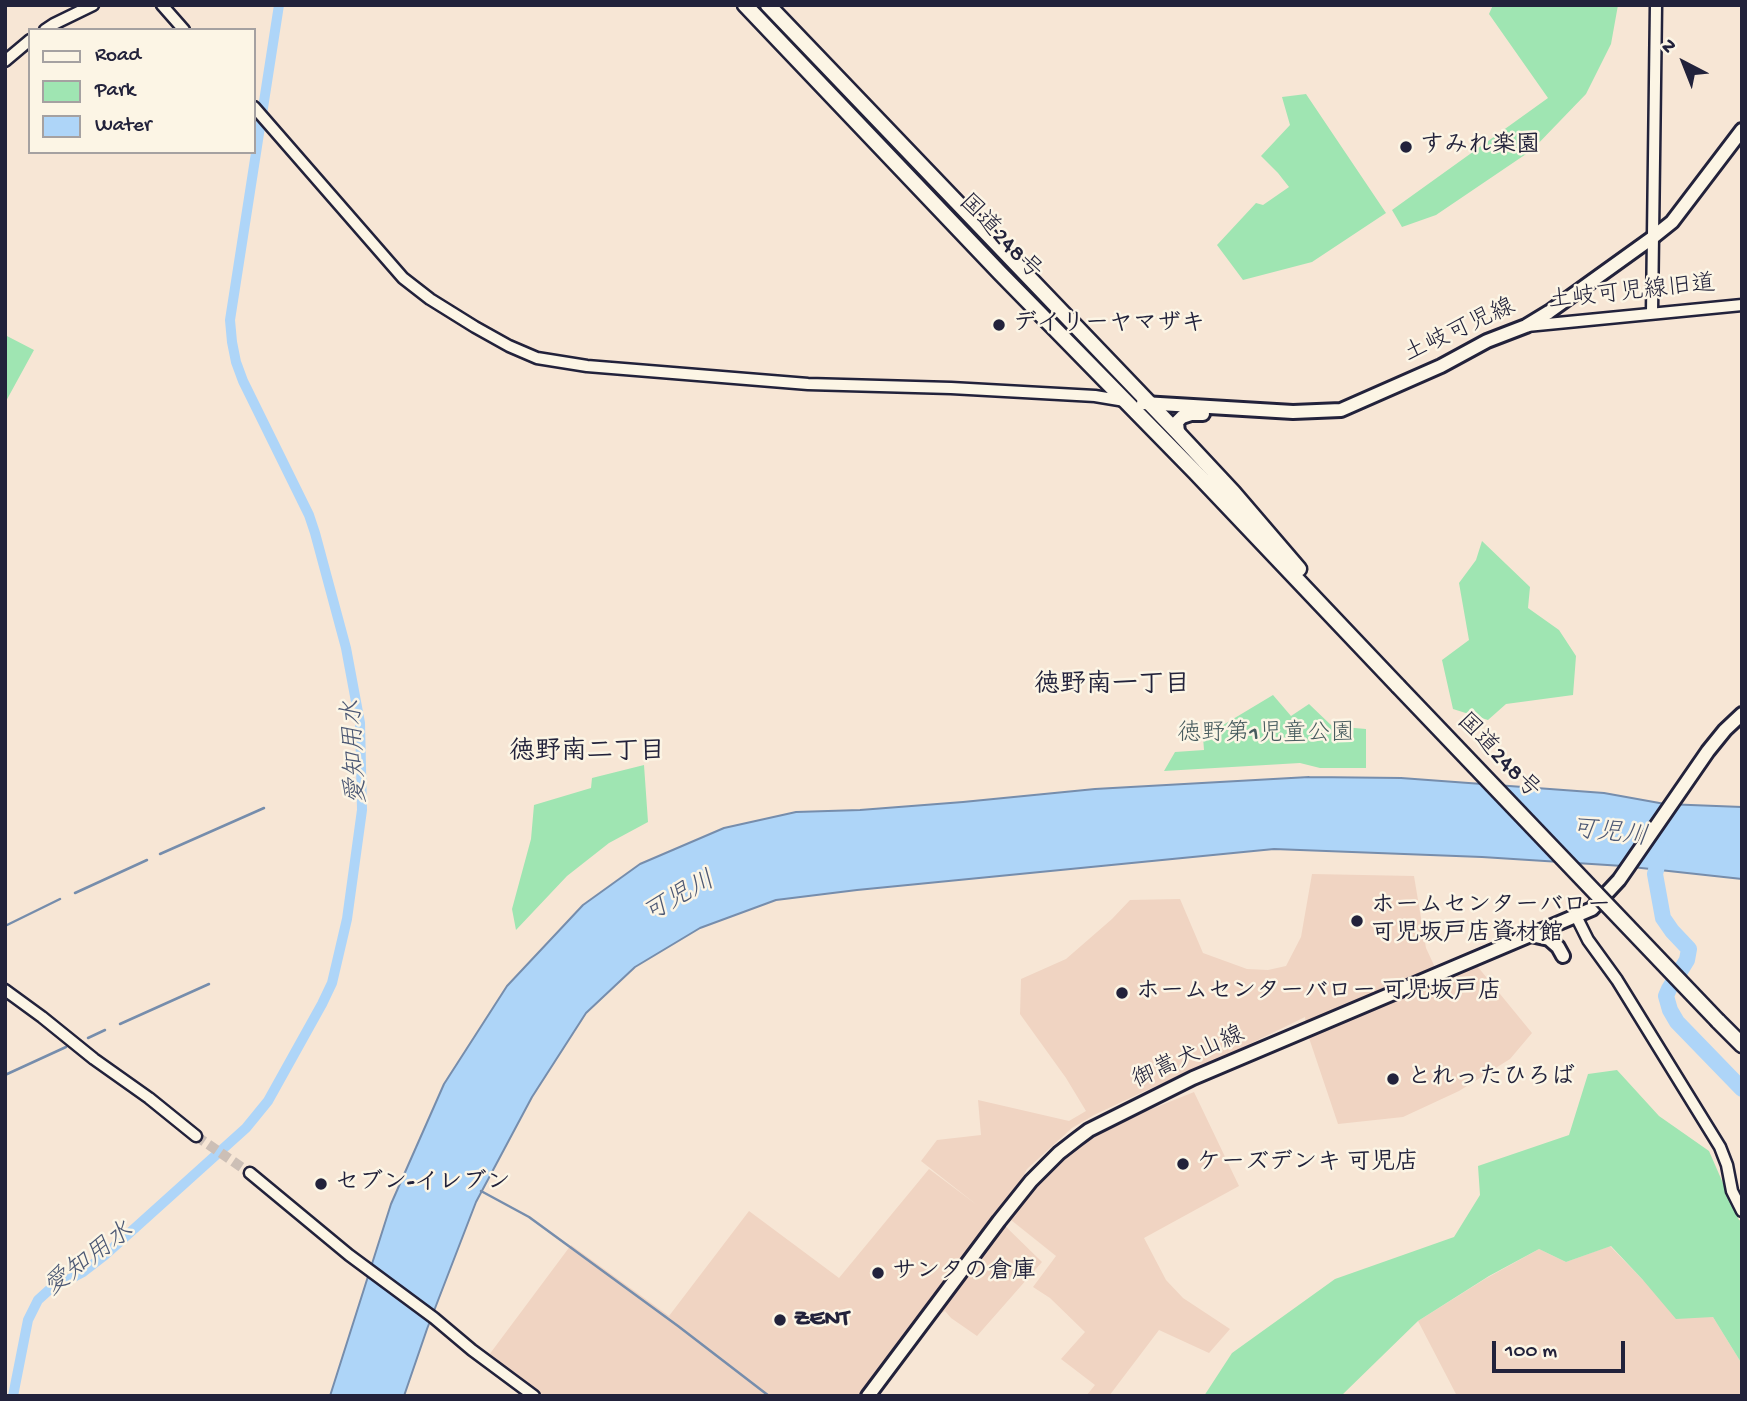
<!DOCTYPE html>
<html>
<head>
<meta charset="utf-8">
<style>
  body { margin:0 }
  #map { position:relative; width:1747px; height:1401px; overflow:hidden; background:#f7e6d5; font-family:"Gochi Hand",sans-serif }
  canvas { display:block }
  .frame { position:absolute; inset:0; border:7px solid #22223b; pointer-events:none }
  .legend { position:absolute; left:28px; top:28px; width:228px; height:126px; box-sizing:border-box; background:#fcf5e5; border:2px solid #a5a1a1; margin:0; padding:9px 12px; list-style:none; font-size:21px; color:#22223b }
  .legend li { display:flex; align-items:center; gap:14px; height:35px }
  .legend b { width:35px; border:2px solid #a5a1a1 }
  .north { position:absolute; left:1649px; top:28px; width:70px; height:70px; -webkit-text-stroke:5px #fcf5e5; paint-order:stroke; rotate:318deg; font-size:19px; font-weight:700; line-height:28px; text-align:center; color:#22223b }
  .north::after { content:''; display:block; margin:auto; width:24px; height:32px; background:#22223b; clip-path:polygon(50% 0,100% 100%,50% 72%,0 100%) }
  .scale { position:absolute; left:1492px; top:1341px; width:133px; height:32px; box-sizing:border-box; border:4px solid #22223b; border-top:0; padding-left:9px; font-size:21px; line-height:24px; white-space:nowrap; color:#22223b; -webkit-text-stroke:5px #fcf5e5; paint-order:stroke }
</style>
</head>
<body>
<div id="map">
<canvas width="1747" height="1401"></canvas>
<div class="frame"></div>
<ul class="legend">
<li><b style="height:9px;background:#fcf5e5"></b>Road</li>
<li><b style="height:19px;background:#9fe5b2"></b>Park</li>
<li><b style="height:19px;background:#aed5f8"></b>Water</li>
</ul>
<div class="north">N</div>
<div class="scale">100 m</div>
</div>
<script>
const g = document.querySelector('canvas').getContext('2d');
g.lineJoin = 'round';
function fill(path, color) { g.fillStyle = color; g.fill(path, 'evenodd'); }
const shape = rows => new Path2D(rows.map(r => 'M' + r).join(''));
function strokePath(path, color, width, dash) { g.strokeStyle = color; g.lineWidth = width; g.lineCap = dash ? 'butt' : 'round'; g.setLineDash(dash || []); g.stroke(path); }
function label(font, color, halo, rows, align = 'center') {
  g.font = font + ' "Gochi Hand","Klee One",sans-serif'; g.lineWidth = 5; g.setLineDash([]); g.textBaseline = 'middle'; g.strokeStyle = halo; g.fillStyle = color; for (const [text, x, y, turn = 0] of rows) {
    g.save(); g.translate(x, y); g.rotate((+turn || 0) * Math.PI / 180); g.textAlign = isNaN(turn) ? turn : align; if (halo) g.strokeText(text, 0, 0); g.fillText(text, 0, 0); g.restore();
  }
}
const built = shape([
  [1312,874,1414,876,1426,948,1439,976,1473,961,1532,1033,1510,1059,1459,1091,1403,1117,1338,1124,1309,1038,1305,1017,1219,1059,1145,1091,1094,1115,1072,1128,1027,1169,999,1220,1042,1262,977,1336,951,1318,945,1311,919,1328,866,1396,534,1396,486,1359,571,1245,669,1316,749,1211,839,1278,929,1169,977,1205,921,1161,937,1140,981,1135,978,1100,1069,1121,1086,1111,1066,1078,1020,1014,1021,979,1066,959,1112,919,1130,900,1180,899,1203,953,1247,969,1268,970,1286,966,1301,937],
  [1194,1092,1239,1186,1144,1238,1166,1280,1183,1298,1230,1329,1209,1353,1159,1330,1109,1396,1086,1396,1095,1385,1061,1359,1085,1332,1050,1298,1033,1287,1056,1256,1006,1216,1065,1150,1099,1130],
  [1610,1246,1643,1280,1713,1317,1742,1364,1742,1396,1457,1396,1418,1321,1485,1279,1539,1249,1566,1262]
]);
const green = shape([
  [1493,5,1618,5,1611,44,1586,94,1532,150,1436,215,1402,227,1392,210,1548,98,1489,14],
  [1306,94,1386,213,1312,262,1243,280,1217,245,1256,203,1263,205,1289,187,1278,173,1261,156,1290,125,1282,97],
  [5,335,34,350,5,403],
  [1482,541,1530,587,1528,608,1559,630,1576,656,1573,695,1506,704,1488,720,1453,709,1442,660,1469,640,1459,583,1476,560],
  [1273,695,1291,716,1309,704,1332,726,1366,729,1366,768,1320,768,1300,763,1164,771,1175,752,1204,750,1203,737],
  [644,765,648,822,609,843,567,876,516,930,512,909,531,839,534,805,591,788,592,778],
  [1617,1070,1659,1116,1709,1151,1739,1220,1742,1221,1742,1364,1713,1317,1676,1319,1643,1280,1611,1246,1566,1262,1539,1249,1489,1276,1418,1321,1341,1396,1204,1396,1232,1353,1335,1279,1454,1237,1480,1195,1478,1166,1569,1135,1588,1074]
]);
const water = shape([
  [1309,777,1401,778,1604,793,1665,804,1742,807,1742,879,1623,866,1482,857,1274,849,857,890,776,900,700,928,635,967,586,1013,532,1097,476,1202,427,1329,404,1396,330,1396,391,1204,444,1084,507,986,583,905,640,864,724,828,796,812,860,810,963,802,1095,789,1309,777]
]);
const stream = shape([
  [160,854,264,808],
  [75,893,147,860],
  [5,926,60,899],
  [120,1024,209,984],
  [88,1038,105,1030],
  [5,1075,66,1047],
  [481,1191,529,1217,678,1326,769,1396]
]);
const canal = shape([
  [13,1396,28,1320,38,1300,49,1290,83,1272,105,1255,246,1128,268,1101,322,1004,332,983,347,919,362,810,360,723,346,648,315,533,309,515,243,381,236,362,232,342,230,320,279,5]
]);
const river = shape([
  [1661,850,1655,874,1663,918,1672,931,1689,949,1687,960,1669,989,1666,996,1670,1010,1677,1022,1742,1089]
]);
const minorTunnel = shape([
  [196,1136,250,1173]
]);
const minor = shape([
  [162,5,184,30],
  [45,30,54,24,93,5],
  [5,61,30,40],
  [254,107,403,278,430,299,475,327,509,346,537,358,587,366,808,384,951,388,1095,396,1125,401],
  [1652,312,1656,5],
  [1527,326,1742,305],
  [1576,916,1588,940,1617,980,1720,1147,1727,1165,1732,1191,1742,1211],
  [5,990,42,1017,94,1059,149,1098,196,1136],
  [250,1173,349,1255,434,1318,472,1350,534,1396]
]);
const major = shape([
  [1143,403,1293,412,1341,410,1441,366,1487,341,1526,326,1549,312,1652,238,1672,222,1742,130],
  [1178,433,1177,422,1182,417,1191,414,1203,414],
  [1531,935,1549,939,1558,947,1563,956],
  [868,1396,999,1221,1031,1181,1059,1153,1077,1139,1089,1130,1193,1078,1592,909,1619,880,1708,751,1725,730,1742,714]
]);
const highway = shape([
  [745,5,1000,273,1195,472,1398,686],
  [768,5,1178,433,1233,492,1299,569],
  [1718,1021,1742,1045]
]);
const highwayBridge = shape([
  [1398,686,1718,1021]
]);
const markers = [
  [1406,147,7,"#22223b"],
  [999,325,7,"#22223b"],
  [1357,921,7,"#22223b"],
  [1122,993,7,"#22223b"],
  [1393,1079,7,"#22223b"],
  [1183,1164,7,"#22223b"],
  [321,1184,7,"#22223b"],
  [878,1273,7,"#22223b"],
  [780,1320,7,"#22223b"]
];
const poiNames = [
  ["すみれ楽園",1420,147],
  ["デイリーヤマザキ",1013,325],
  ["ホームセンターバロー",1371,907],
  ["可児坂戸店資材館",1371,935],
  ["ホームセンターバロー 可児坂戸店",1136,993],
  ["とれったひろば",1407,1079],
  ["ケーズデンキ 可児店",1197,1164],
  ["セブン-イレブン",335,1184],
  ["サンタの倉庫",892,1273],
  ["ZENT",794,1320]
];
const streetNames = [
  ["国道248号",999,238,46],
  ["土岐可児線旧道",1632,294,-6],
  ["土岐可児線",1460,332,-25],
  ["国道248号",1497,757,46],
  ["御嵩犬山線",1189,1059,-24]
];
const parkNames = [
  ["徳野第1児童公園",1266,735]
];
const neighbourhoodNames = [
  ["徳野南一丁目",1112,687],
  ["徳野南二丁目",587,754]
];
const waterNames = [
  ["愛知用水",357,752,-93],
  ["可児川",1609,835,7],
  ["可児川",680,899,-29],
  ["愛知用水",90,1261,-37]
];
fill(built, '#f0d4c2');
fill(green, '#9fe5b2');
fill(water, '#aed5f8');
strokePath(water, '#768dac', 2);
strokePath(stream, '#768dac', 2.5);
strokePath(canal, '#aed5f8', 10);
strokePath(river, '#aed5f8', 16);
strokePath(minorTunnel, '#ccbfb6', 10, [10, 5]);
strokePath(minor, '#22223b', 15);
strokePath(major, '#22223b', 18);
strokePath(highway, '#22223b', 19);
strokePath(minor, '#fcf5e5', 10);
strokePath(major, '#fcf5e5', 12);
strokePath(highway, '#fcf5e5', 14);
strokePath(highwayBridge, '#22223b', 19, []);
strokePath(highwayBridge, '#fcf5e5', 14);
for (const [x, y, r, color] of markers) { const dot = new Path2D(); dot.arc(x, y, r, 0, 2 * Math.PI); g.fillStyle = color; g.fill(dot); strokePath(dot, '#fcf5e5', 2.5); }
label('bold 24px', '#22223b', '#fcf5e5', poiNames, 'left');
label('24px', '#22223b', '#fcf5e5', streetNames);
label('24px', '#485c5f', '#fcf5e5', parkNames);
label('bold 26px', '#22223b', '#fcf5e5', neighbourhoodNames);
label('italic 26px', '#4c5874', '#fcf5e5', waterNames);
</script>
</body>
</html>
